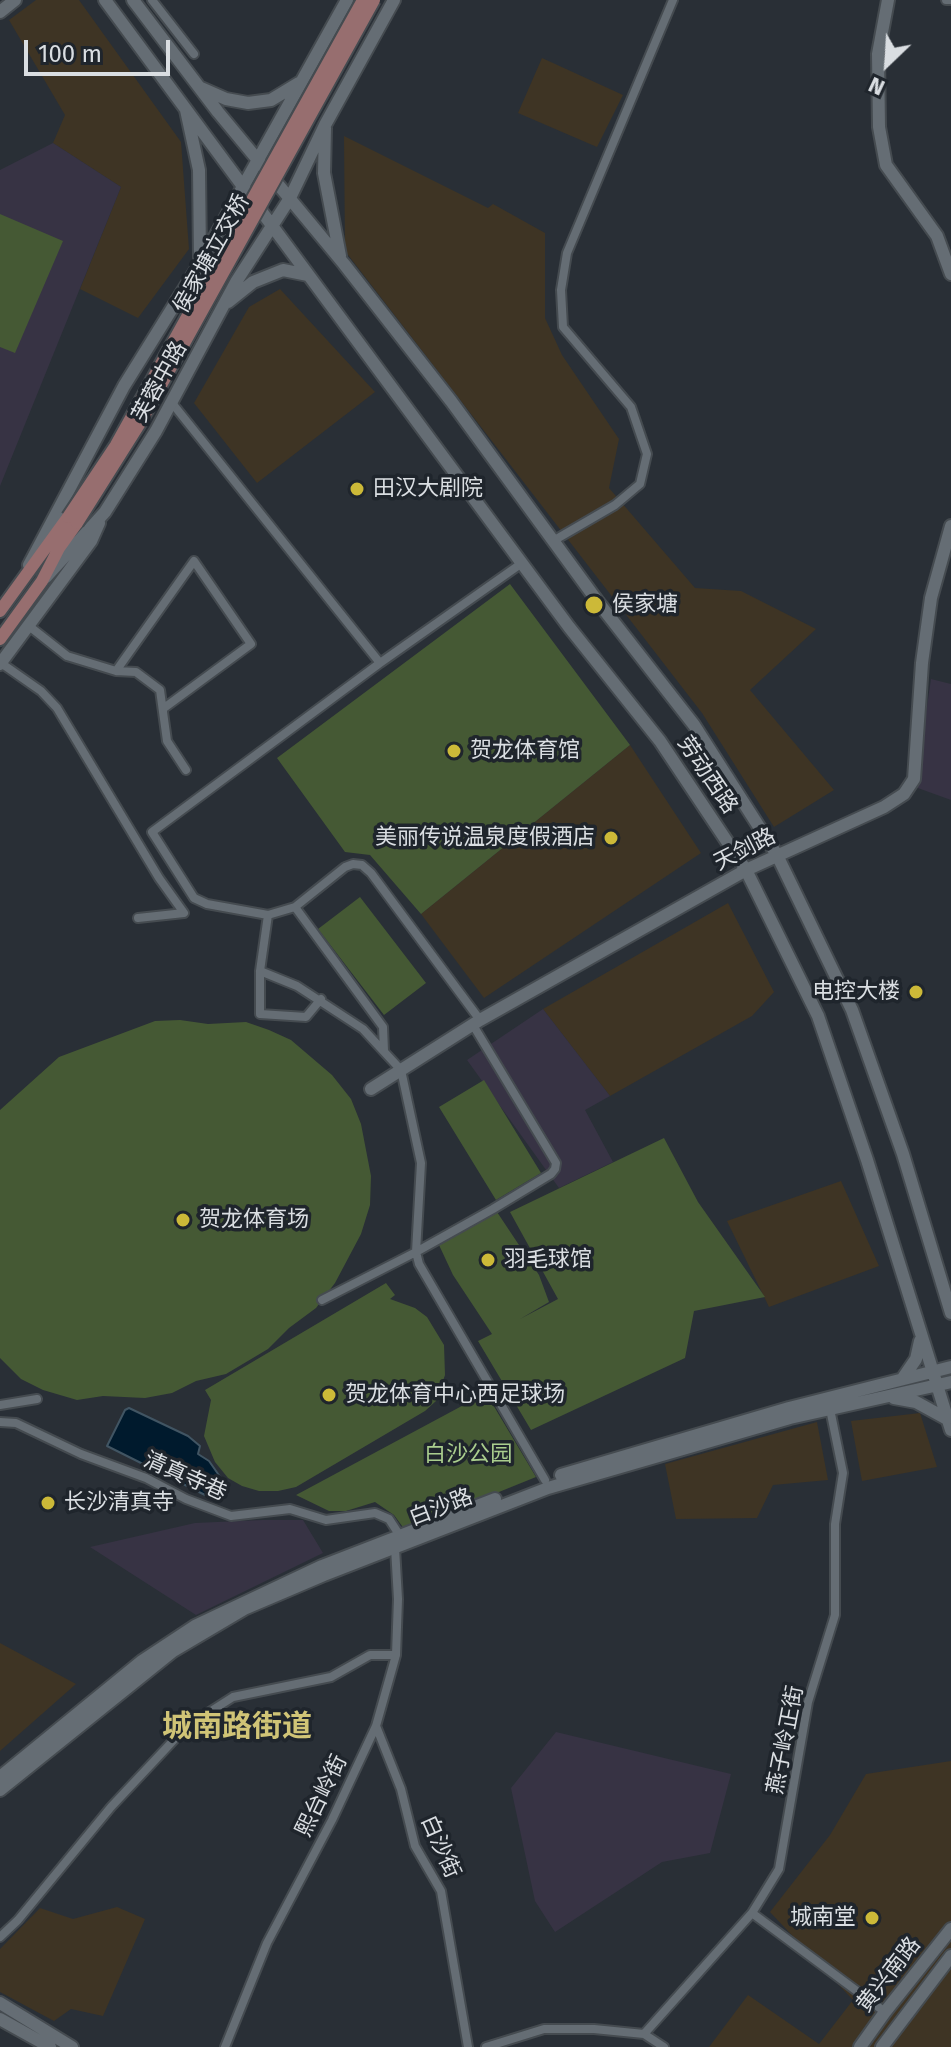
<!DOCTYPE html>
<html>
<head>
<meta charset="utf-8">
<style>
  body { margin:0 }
  #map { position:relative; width:951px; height:2047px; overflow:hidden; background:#292f36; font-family:"Fira Sans",sans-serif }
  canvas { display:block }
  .north { position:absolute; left:847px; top:24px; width:80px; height:80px; -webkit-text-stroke:6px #1f252c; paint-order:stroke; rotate:205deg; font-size:22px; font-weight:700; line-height:32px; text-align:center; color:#dadee2 }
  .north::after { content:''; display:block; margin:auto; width:28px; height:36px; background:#dadee2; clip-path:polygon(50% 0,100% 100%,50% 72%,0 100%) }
  .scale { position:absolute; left:24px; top:40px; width:146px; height:36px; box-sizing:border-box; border:4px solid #dadee2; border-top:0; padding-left:10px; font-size:24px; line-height:28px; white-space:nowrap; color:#dadee2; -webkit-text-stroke:6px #1f252c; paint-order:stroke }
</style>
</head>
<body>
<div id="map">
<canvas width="951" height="2047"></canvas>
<div class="north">N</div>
<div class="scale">100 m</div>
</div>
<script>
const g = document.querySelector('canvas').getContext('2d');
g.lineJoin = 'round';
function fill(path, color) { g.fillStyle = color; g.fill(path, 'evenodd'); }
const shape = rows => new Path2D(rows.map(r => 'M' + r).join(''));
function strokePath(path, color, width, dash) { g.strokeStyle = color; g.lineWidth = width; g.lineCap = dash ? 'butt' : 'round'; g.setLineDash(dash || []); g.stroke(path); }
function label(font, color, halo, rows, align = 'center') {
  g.font = font + ' "Fira Sans","Noto Sans SC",sans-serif'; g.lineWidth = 7; g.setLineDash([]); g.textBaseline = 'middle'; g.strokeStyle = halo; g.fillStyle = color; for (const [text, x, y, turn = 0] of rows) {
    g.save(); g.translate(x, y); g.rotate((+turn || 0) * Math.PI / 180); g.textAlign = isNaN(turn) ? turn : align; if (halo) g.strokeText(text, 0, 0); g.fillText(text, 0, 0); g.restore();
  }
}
const commercial = shape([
  [36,0,79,0,181,142,189,249,138,318,80,289,121,187,53,143,65,115,9,20],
  [542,58,623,95,597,147,518,113],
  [344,136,488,208,493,204,545,233,545,318,562,355,619,439,609,488,695,588,741,591,816,629,750,690,834,790,774,827,702,713,345,251],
  [280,289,375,392,257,483,194,403,249,307],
  [630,745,701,853,484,998,421,914],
  [728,903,774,992,752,1016,610,1096,543,1009],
  [841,1181,879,1266,769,1307,727,1221],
  [920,1413,937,1467,862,1481,851,1421],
  [817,1422,828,1480,773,1485,757,1518,676,1519,665,1464],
  [0,1643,76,1684,0,1751],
  [951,1761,951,2047,709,2047,748,1995,819,2044,853,2000,770,1912,830,1835,866,1774],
  [117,1907,145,1919,103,2016,71,2009,54,2021,0,1992,0,1949,40,1908,73,1919]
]);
const education = shape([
  [53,143,121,187,0,486,0,170],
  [931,679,951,684,951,800,915,787],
  [543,1009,610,1096,585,1110,613,1162,559,1188,467,1060],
  [262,1520,303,1520,323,1553,196,1615,90,1547,195,1523],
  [556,1732,731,1774,710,1853,662,1862,555,1932,535,1901,511,1788]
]);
const green = shape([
  [0,214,63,241,15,353,0,347],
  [510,584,630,745,421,914,370,855,345,852,277,758],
  [360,897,426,983,384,1015,318,929],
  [180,1020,208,1024,246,1022,269,1030,291,1040,332,1075,351,1099,361,1124,371,1176,370,1205,361,1234,335,1283,316,1308,289,1328,268,1349,226,1374,196,1381,172,1393,145,1398,103,1396,77,1400,43,1390,21,1379,0,1358,0,1110,59,1057,155,1021],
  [484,1080,541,1173,496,1200,439,1107],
  [664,1138,698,1202,765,1297,694,1311,685,1358,531,1430,478,1341,492,1334,453,1275,439,1245,497,1212,539,1275,549,1302,520,1319,558,1299,510,1212],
  [386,1283,395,1295,390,1299,415,1308,427,1317,444,1345,445,1375,436,1401,425,1411,296,1487,278,1491,259,1491,242,1486,228,1478,215,1462,204,1436,211,1400,205,1390],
  [486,1393,536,1477,405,1530,394,1515,375,1502,346,1511,329,1511,296,1495]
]);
const water = shape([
  [129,1408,188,1436,200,1446,198,1454,209,1461,223,1481,213,1499,107,1446,125,1410,129,1408]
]);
const street = shape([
  [152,0,194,54],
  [946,0,951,0],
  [172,403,380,663],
  [553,541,615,505,640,484,647,454,631,407,563,327,561,290,567,253,673,0],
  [29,626,67,656,116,671,136,672,160,690,167,741,186,770],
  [1,663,41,691,57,708,159,878,184,913,138,918],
  [116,671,194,561,251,644,164,708],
  [295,907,383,1027,384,1051],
  [268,915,295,907,345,867,353,864,362,865,371,873,480,1020],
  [260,971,297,986,363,1029,401,1070,421,1163,416,1252,419,1264,545,1480],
  [321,999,306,1017,260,1014,260,971,268,915,207,904,194,898,152,832,380,663,522,563],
  [322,1300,416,1252,493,1209,551,1174,555,1169,556,1163,473,1025],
  [0,1405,37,1399],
  [0,1422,16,1423,81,1454,146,1478,186,1499,231,1516,290,1509,326,1520,375,1513,389,1519,400,1536],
  [376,1726,401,1789,415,1846,441,1891,468,2047],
  [752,1913,885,2012],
  [0,1937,18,1920,111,1807,186,1727,233,1697,331,1677,370,1655,396,1655],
  [644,2034,752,1913,779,1869,808,1702,835,1615,835,1524,843,1473,830,1409],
  [225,2047,267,1943,332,1820,376,1726,396,1655,398,1599,395,1548],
  [486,2047,544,2029,594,2029,644,2034,664,2047]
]);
const secondary = shape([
  [105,0,569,627,660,741,746,870,818,1016,867,1160,951,1430],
  [133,0,218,112,344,264,451,401,598,602,694,725,777,855,852,1010,903,1154,951,1313],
  [888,0,878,54,879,127,886,165,937,236,951,274],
  [0,12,15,0],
  [201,88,226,99,248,103,271,100,299,83],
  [186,110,199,170,200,258],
  [325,128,324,173,340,256],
  [228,302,253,282,283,270,308,275],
  [29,565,124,386,201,262,347,0],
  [46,577,105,512,156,431,236,282,290,198,325,125,394,0],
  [0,664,91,541,99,523],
  [371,1089,480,1020,746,870,884,807,904,794,914,779,922,663,931,598,951,526],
  [903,1378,916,1359,920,1341],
  [894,1398,916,1402,947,1419],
  [561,1475,789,1408,951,1367],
  [0,1777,142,1661,195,1626,322,1566,495,1499],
  [0,1790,173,1651,244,1609,324,1575,548,1488,790,1418,951,1382],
  [0,2003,72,2047],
  [0,2019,50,2047],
  [860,2047,885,2012,951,1929],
  [882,2047,951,1956]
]);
const primary = shape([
  [0,611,68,517],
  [0,639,42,581,59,548,77,523]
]);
const primaryBridge = shape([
  [68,517,116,445,363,0],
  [77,523,140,423,374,0]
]);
const markers = [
  [357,489,8,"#ccb938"],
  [594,605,10,"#ccb938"],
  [454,751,8,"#ccb938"],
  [611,838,8,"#ccb938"],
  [916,992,8,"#ccb938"],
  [183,1220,8,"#ccb938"],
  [488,1260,8,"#ccb938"],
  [329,1395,8,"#ccb938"],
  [48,1503,8,"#ccb938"],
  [872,1918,8,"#ccb938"]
];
const streetNames = [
  ["侯家塘立交桥",212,254,-61],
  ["芙蓉中路",160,382,-61],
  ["劳动西路",707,775,56],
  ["天剑路",745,850,-27],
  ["清真寺巷",185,1477,24],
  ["白沙路",441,1508,-21],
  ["燕子岭正街",786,1740,-79],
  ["熙台岭街",322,1796,-64],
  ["白沙街",440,1847,66],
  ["黄兴南路",889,1975,-52]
];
const poiNames = [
  ["田汉大剧院",373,489],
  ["侯家塘",612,605],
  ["贺龙体育馆",470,751],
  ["美丽传说温泉度假酒店",595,838,"right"],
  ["电控大楼",900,992,"right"],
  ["贺龙体育场",199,1220],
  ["羽毛球馆",504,1260],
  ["贺龙体育中心西足球场",345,1395],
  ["长沙清真寺",64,1503],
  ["城南堂",856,1918,"right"]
];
const parkNames = [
  ["白沙公园",468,1455]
];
const districtNames = [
  ["城南路街道",237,1728]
];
fill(commercial, '#3e3424');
fill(education, '#373344');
fill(green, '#455934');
fill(water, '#001a2d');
strokePath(water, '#415563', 2);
strokePath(street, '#454b50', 12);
strokePath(secondary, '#454b50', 16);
strokePath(primary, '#454b50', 16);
strokePath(street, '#656d74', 8);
strokePath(secondary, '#656d74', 12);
strokePath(primary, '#976e6f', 12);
strokePath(primaryBridge, '#454b50', 16, []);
strokePath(primaryBridge, '#976e6f', 12);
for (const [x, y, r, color] of markers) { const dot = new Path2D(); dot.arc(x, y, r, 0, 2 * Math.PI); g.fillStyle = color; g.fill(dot); strokePath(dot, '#1f252c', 3); }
label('22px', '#dadee2', '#1f252c', streetNames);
label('22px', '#dadee2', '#1f252c', poiNames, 'left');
label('22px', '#aace8e', '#1f252c', parkNames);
label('bold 30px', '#d0c476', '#1f252c', districtNames);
</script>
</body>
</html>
